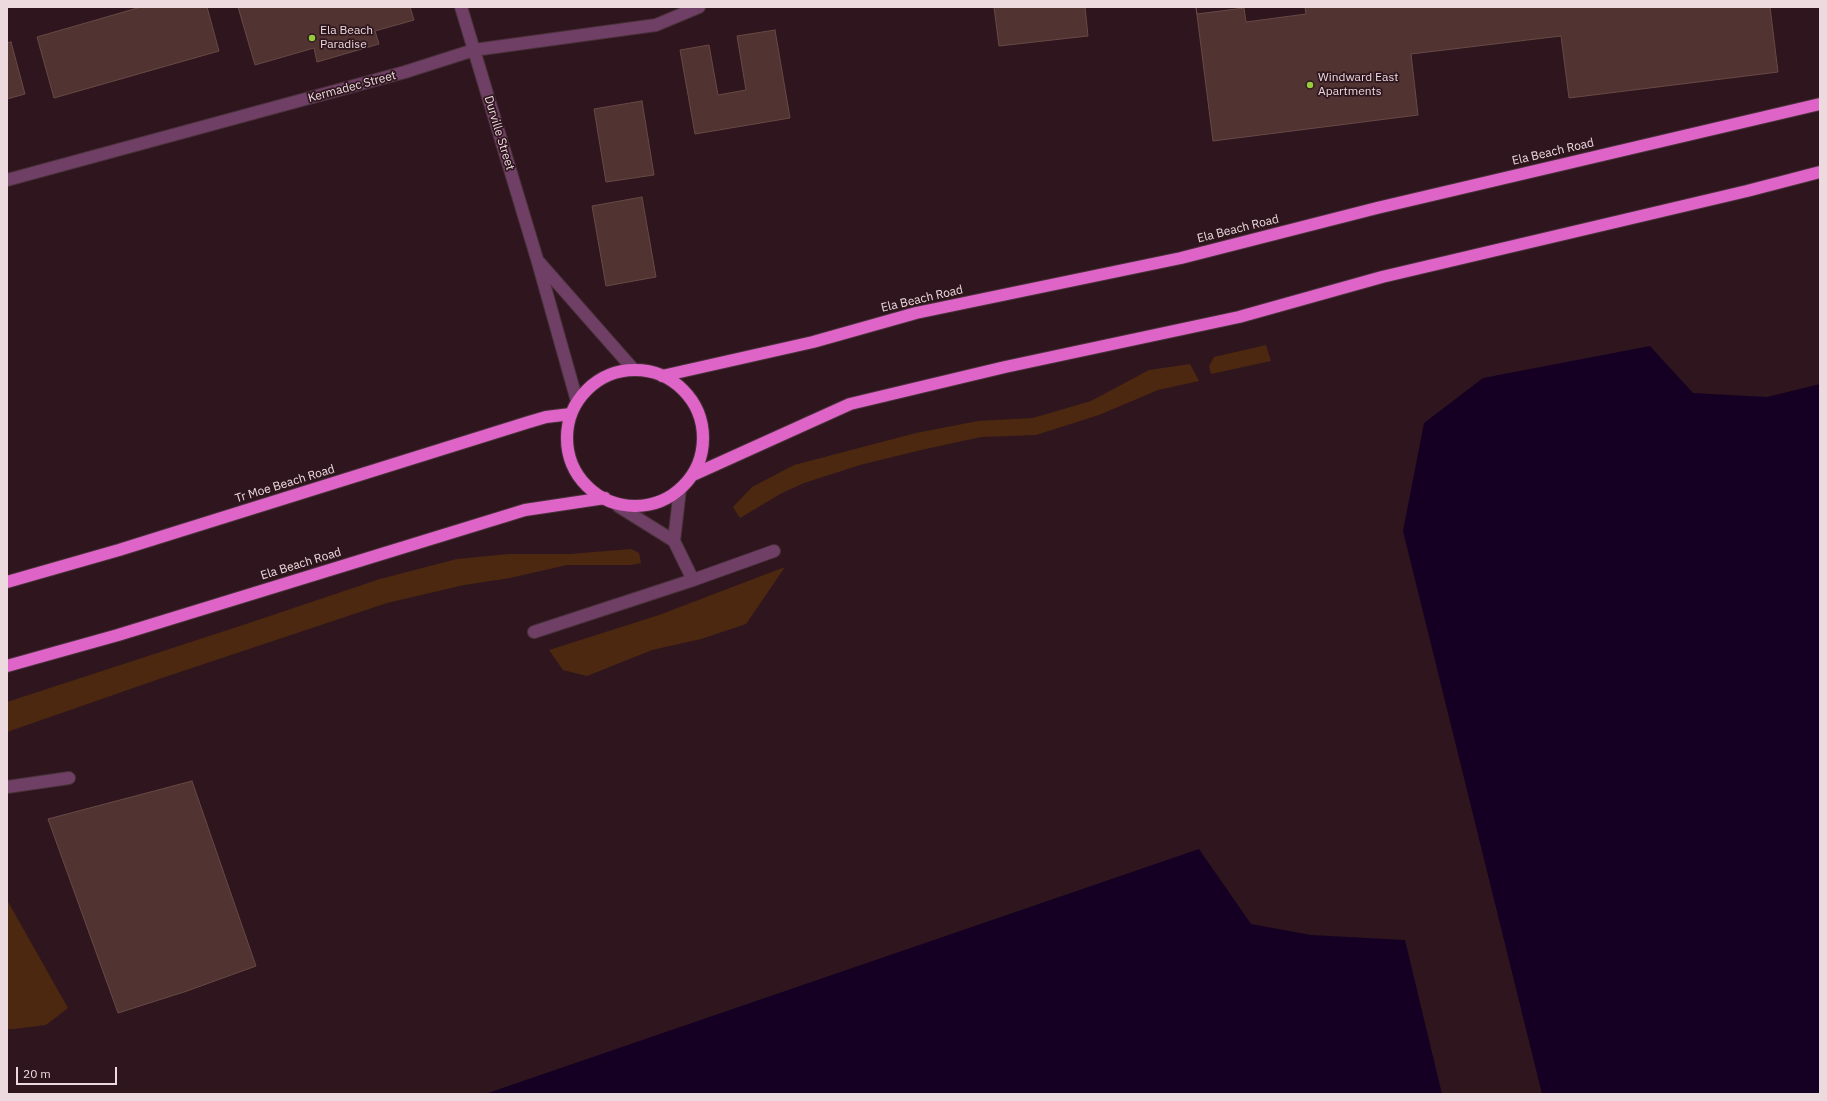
<!DOCTYPE html>
<html>
<head>
<meta charset="utf-8">
<style>
  body { margin:0 }
  #map { position:relative; width:1827px; height:1101px; overflow:hidden; background:#2f161e; font-family:"IBM Plex Sans",sans-serif }
  canvas { display:block }
  .frame { position:absolute; inset:0; border:8px solid #ecdade; pointer-events:none }
  .scale { position:absolute; left:16px; top:1067px; width:101px; height:18px; box-sizing:border-box; border:2px solid #ecdade; border-top:0; padding-left:5px; font-size:12px; line-height:14px; white-space:nowrap; color:#ecdade; -webkit-text-stroke:3px #2f161e; paint-order:stroke }
</style>
</head>
<body>
<div id="map">
<canvas width="1827" height="1101"></canvas>
<div class="frame"></div>
<div class="scale">20 m</div>
</div>
<script>
const g = document.querySelector('canvas').getContext('2d');
g.lineJoin = 'round';
function fill(path, color) { g.fillStyle = color; g.fill(path, 'evenodd'); }
const shape = rows => new Path2D(rows.map(r => 'M' + r).join(''));
function strokePath(path, color, width, dash) { g.strokeStyle = color; g.lineWidth = width; g.lineCap = dash ? 'butt' : 'round'; g.setLineDash(dash || []); g.stroke(path); }
function label(font, color, halo, rows, align = 'center') {
  g.font = font + ' "IBM Plex Sans",sans-serif'; g.lineWidth = 3.5; g.setLineDash([]); g.textBaseline = 'middle'; g.strokeStyle = halo; g.fillStyle = color; for (const [text, x, y, turn = 0] of rows) {
    g.save(); g.translate(x, y); g.rotate((+turn || 0) * Math.PI / 180); g.textAlign = isNaN(turn) ? turn : align; if (halo) g.strokeText(text, 0, 0); g.fillText(text, 0, 0); g.restore();
  }
}
const green = shape([
  [1266,345,1271,361,1211,374,1209,366,1214,357],
  [1190,364,1199,381,1158,390,1099,415,1036,435,981,437,921,450,860,465,804,483,782,493,740,518,733,507,752,487,794,465,916,433,978,421,1033,418,1091,401,1149,370],
  [631,549,639,553,641,563,631,565,567,565,510,578,464,585,387,603,162,678,7,732,7,702,243,625,380,579,457,559,509,554,570,554],
  [785,567,746,624,701,639,652,650,587,676,563,670,549,650,659,615],
  [7,900,68,1008,46,1025,14,1029,7,1029]
]);
const water = shape([
  [1650,346,1693,393,1767,397,1820,384,1820,1094,1542,1094,1403,531,1424,423,1483,378],
  [1199,849,1251,924,1311,935,1405,940,1442,1094,485,1094]
]);
const building = shape([
  [141,7,207,7,219,51,54,98,37,37,141,7],
  [238,7,410,7,414,20,375,31,379,44,317,62,314,48,255,65,238,7],
  [994,7,1085,7,1088,36,999,46,994,7],
  [1196,7,1305,7,1306,14,1246,22,1244,8,1197,14,1196,7],
  [1196,7,1770,7,1778,72,1569,98,1561,36,1411,54,1418,115,1213,141,1196,7],
  [775,30,790,118,695,134,680,50,709,45,718,95,746,90,737,36,775,30],
  [11,42,25,94,7,99,7,43,11,42],
  [642,101,654,175,606,182,594,109,642,101],
  [642,197,656,277,606,286,592,206,642,197],
  [192,781,256,966,187,991,118,1013,48,819,192,781]
]);
const lane = shape([
  [618,506,674,541,693,580],
  [674,541,680,489],
  [534,632,693,580,774,551],
  [7,787,69,778]
]);
const street = shape([
  [461,7,537,259,577,401],
  [7,180,405,72,474,50,656,25,699,7],
  [539,262,634,370]
]);
const highway = shape([
  '567 438a68 68 0 1 1 136 0a68 68 0 1 1-136 0Z',
  [662,376,813,342,916,313,1181,258,1377,208,1820,104],
  [695,474,850,404,1005,367,1239,317,1382,277,1747,191,1820,172],
  [7,582,119,550,529,422,546,417,571,414],
  [7,666,118,635,525,510,605,498]
]);
const markers = [
  [312,38,4,"#94cc3c"],
  [1310,85,4,"#94cc3c"]
];
const poiNames = [
  ["Ela Beach",320,31],
  ["Paradise",320,45],
  ["Windward East",1318,78],
  ["Apartments",1318,92]
];
const streetNames = [
  ["Kermadec Street",352,87,-15],
  ["Durville Street",499,133,73],
  ["Ela Beach Road",1553,152,-13],
  ["Ela Beach Road",1238,229,-14],
  ["Ela Beach Road",922,299,-13],
  ["Tr Moe Beach Road",285,484,-17],
  ["Ela Beach Road",301,564,-17]
];
fill(green, '#4c2810');
fill(water, '#150023');
fill(building, '#513431');
strokePath(building, '#674945', 1);
strokePath(lane, '#493139', 14);
strokePath(street, '#493139', 14);
strokePath(highway, '#493139', 14);
strokePath(lane, '#6f3f65', 12);
strokePath(street, '#6f3f65', 12);
strokePath(highway, '#de65c7', 12);
for (const [x, y, r, color] of markers) { const dot = new Path2D(); dot.arc(x, y, r, 0, 2 * Math.PI); g.fillStyle = color; g.fill(dot); strokePath(dot, '#2f161e', 1.5); }
label('12px', '#ecdade', '#2f161e', poiNames, 'left');
label('12px', '#ecdade', '#2f161e', streetNames);
</script>
</body>
</html>
